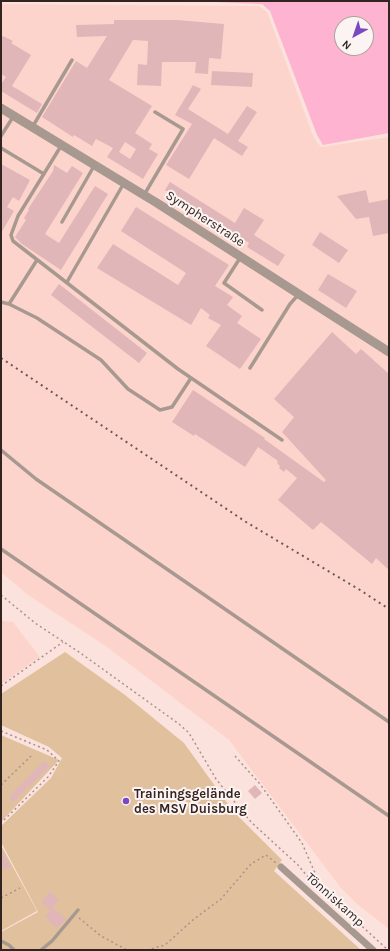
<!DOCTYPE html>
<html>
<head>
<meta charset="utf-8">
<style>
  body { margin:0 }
  #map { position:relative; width:390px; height:951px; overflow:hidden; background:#fce2dc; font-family:Karla,sans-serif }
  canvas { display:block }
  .frame { position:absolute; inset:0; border:2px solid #332420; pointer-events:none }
  .north { position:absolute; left:334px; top:16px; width:40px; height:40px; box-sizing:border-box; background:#fcf4f2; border:1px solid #aca19e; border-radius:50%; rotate:220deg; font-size:11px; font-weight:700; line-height:16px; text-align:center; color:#332420 }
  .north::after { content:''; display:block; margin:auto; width:14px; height:18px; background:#7849c1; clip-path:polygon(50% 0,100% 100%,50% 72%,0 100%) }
</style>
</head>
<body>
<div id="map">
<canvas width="390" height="951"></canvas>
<div class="frame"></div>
<div class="north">N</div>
</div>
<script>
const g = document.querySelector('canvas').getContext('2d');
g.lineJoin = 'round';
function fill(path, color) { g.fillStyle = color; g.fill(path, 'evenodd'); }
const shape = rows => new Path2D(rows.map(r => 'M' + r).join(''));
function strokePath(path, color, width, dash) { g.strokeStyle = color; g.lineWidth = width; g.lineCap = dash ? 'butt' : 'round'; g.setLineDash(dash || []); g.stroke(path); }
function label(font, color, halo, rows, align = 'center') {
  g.font = font + ' Karla,sans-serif'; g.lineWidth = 4; g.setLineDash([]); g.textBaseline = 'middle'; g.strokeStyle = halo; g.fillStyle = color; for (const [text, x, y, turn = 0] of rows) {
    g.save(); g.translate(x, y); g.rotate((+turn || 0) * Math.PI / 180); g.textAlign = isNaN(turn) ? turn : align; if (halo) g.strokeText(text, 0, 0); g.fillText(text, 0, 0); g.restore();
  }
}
const built = shape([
  [1,4,259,6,267,12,314,138,321,147,389,137,389,929,356,903,341,888,229,740,107,647,28,595,1,572],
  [1,621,13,622,40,657,1,684]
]);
const green = shape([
  [65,652,125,695,184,743,233,811,282,860,274,871,361,950,1,950,1,932,38,912,1,842,1,826,51,778,62,758,49,747,1,725,1,694],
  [1,735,59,760,1,822],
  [1,845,37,911,1,931]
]);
const water = shape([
  [189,1,389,1,389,133,323,145,317,135,270,11,262,4],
  [342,24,366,24,366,48,342,48]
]);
const building = shape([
  [114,20,177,20,224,24,221,59,209,58,208,74,195,73,196,62,162,62,161,86,137,85,138,64,147,65,148,41,133,40,109,80,152,106,135,133,152,144,149,149,158,154,143,179,107,157,113,148,96,139,92,146,74,135,73,137,42,117,76,61,87,68,107,36,77,37,76,25,114,24],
  [125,142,136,149,130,159,119,152],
  [3,36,13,41,11,43,31,55,12,86,42,104,37,113,1,91,1,84,6,77,1,74,1,39],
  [212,71,253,73,252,87,211,85],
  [193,85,201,89,188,109,228,134,247,106,257,112,238,141,248,147,242,156,214,138,189,179,166,165,192,124,175,115],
  [1,164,30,180,19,201,13,197,7,207,14,211,1,233],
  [54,165,67,173,72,166,83,173,45,234,59,243,95,186,108,194,61,270,22,244,15,237,26,220,24,218,29,210,28,209,53,171],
  [170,182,235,223,244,208,264,220,254,235,285,255,278,266,247,247,249,243,165,190],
  [366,190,369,203,389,199,389,233,373,236,369,217,356,219,337,196],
  [136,207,229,265,215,286,233,297,227,305,242,316,237,323,261,339,240,369,206,346,221,325,208,318,210,315,201,308,191,325,97,268,113,244,178,285,186,273,121,231],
  [320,232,348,250,339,263,312,245],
  [328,274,357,291,346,308,318,290],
  [59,284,147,353,139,363,51,295],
  [332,332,356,354,361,349,389,374,389,570,376,558,372,564,321,522,313,530,278,500,297,478,286,469,284,472,279,468,280,466,277,463,278,461,258,447,245,467,195,434,194,436,172,422,193,390,265,438,264,439,324,482,326,480,282,432,294,417,274,399],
  [44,761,50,766,13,802,9,797],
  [255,785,262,793,255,799,248,791],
  [1,850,11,867,5,870,1,864],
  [50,892,59,900,50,910,41,902],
  [53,908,66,919,57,928,45,917]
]);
const path = shape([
  [1,595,35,623,79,652,179,724,189,733,216,779,251,822,298,865,308,877,388,950],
  [1,686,63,642],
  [1,731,47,750,59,761,48,777,1,823],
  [235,756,260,784,302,843,315,873,314,884],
  [1,785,31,756],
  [1,898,20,888],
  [79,918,101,936,127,950],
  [147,950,165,945,194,919,221,899,251,864,266,855,276,863]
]);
const service = shape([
  [33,126,72,60],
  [1,136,13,117],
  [61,146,18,216,11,235,13,241,178,369,282,440],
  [1,148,44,174],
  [144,195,183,129,155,112],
  [62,222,94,166],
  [240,258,224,283,262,310],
  [67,282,124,183],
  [1,302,9,304,37,260],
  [9,304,37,318,101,360,128,389,160,410,172,407,191,378],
  [250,368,290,304,298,295],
  [1,450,36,479,389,722],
  [1,549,389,816],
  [1,941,9,945,14,950],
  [41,950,52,941,78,910]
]);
const minor = shape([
  [281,867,373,950]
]);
const tertiary = shape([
  [1,108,157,203,389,352]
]);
const rail = shape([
  [1,358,246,522,360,590,389,609]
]);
const markers = [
  [126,801,4,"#7849c1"]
];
const streetNames = [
  ["Sympherstraße",205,219,33],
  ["Tönniskamp",335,900,42]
];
const poiNames = [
  ["Trainingsgelände",134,794],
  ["des MSV Duisburg",134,809]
];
fill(built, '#fdd4cb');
fill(green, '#e0c09d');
fill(water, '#feb3d0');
fill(building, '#e1b6b9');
strokePath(path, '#a8928d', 1.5, [2, 3]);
strokePath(service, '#a89990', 3.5);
strokePath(minor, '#a89990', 7);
strokePath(tertiary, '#a89990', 9);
strokePath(rail, '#685752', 2, [2, 4]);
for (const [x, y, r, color] of markers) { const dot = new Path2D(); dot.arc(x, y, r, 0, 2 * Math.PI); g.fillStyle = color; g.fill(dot); strokePath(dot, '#fcf4f2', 1.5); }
label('13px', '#332420', '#fcf4f2', streetNames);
label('bold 13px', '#332420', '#fcf4f2', poiNames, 'left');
</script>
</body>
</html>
